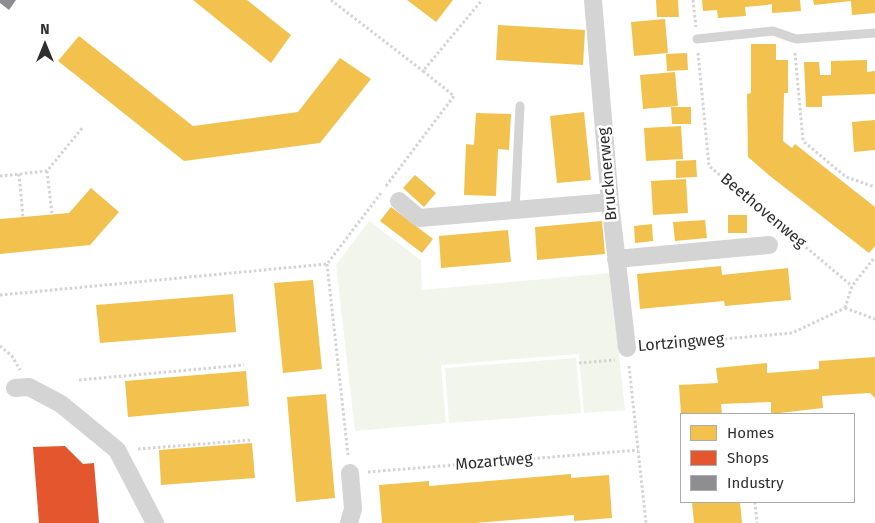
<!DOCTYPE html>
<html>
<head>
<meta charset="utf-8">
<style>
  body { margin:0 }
  #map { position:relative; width:875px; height:523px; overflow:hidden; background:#fff; font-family:"Fira Sans",sans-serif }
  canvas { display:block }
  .legend { position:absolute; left:680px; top:413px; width:175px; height:90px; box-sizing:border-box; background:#fff; border:1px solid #acacac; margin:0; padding:6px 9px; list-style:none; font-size:15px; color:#2f2f2f }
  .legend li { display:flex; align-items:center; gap:10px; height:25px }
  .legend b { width:25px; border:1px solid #acacac }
  .north { position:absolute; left:20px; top:20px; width:50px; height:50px; -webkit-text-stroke:4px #fff; paint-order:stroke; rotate:0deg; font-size:14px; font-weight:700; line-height:20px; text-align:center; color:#2f2f2f }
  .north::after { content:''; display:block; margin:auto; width:18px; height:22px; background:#2f2f2f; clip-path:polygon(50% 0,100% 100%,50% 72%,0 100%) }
</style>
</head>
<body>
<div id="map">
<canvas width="875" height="523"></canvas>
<ul class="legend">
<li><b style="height:14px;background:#f2c14e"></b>Homes</li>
<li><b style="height:14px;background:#e4572e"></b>Shops</li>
<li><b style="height:14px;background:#8d8d92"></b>Industry</li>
</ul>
<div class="north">N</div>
</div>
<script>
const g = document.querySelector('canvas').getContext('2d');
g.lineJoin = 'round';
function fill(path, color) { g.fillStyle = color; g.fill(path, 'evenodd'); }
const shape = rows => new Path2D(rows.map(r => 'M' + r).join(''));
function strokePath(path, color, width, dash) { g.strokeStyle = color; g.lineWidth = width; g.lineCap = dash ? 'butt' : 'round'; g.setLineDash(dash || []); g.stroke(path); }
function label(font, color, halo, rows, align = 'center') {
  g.font = font + ' "Fira Sans",sans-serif'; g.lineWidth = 5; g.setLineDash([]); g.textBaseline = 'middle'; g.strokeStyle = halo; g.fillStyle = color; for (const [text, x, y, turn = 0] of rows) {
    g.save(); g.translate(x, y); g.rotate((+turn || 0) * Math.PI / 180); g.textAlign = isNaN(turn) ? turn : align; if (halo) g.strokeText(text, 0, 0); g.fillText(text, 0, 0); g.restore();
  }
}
const green = shape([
  [369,221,421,260,422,290,610,273,625,410,584,413,579,354,441,365,446,423,355,431,336,265],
  [576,358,581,413,449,423,445,368]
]);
const homes = shape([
  [193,0,247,0,291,35,271,63],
  [407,0,453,0,436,22],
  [656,0,678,0,679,17,657,17],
  [702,0,800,0,801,11,772,13,772,4,767,5,745,7,746,16,718,18,717,10,703,11],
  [813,0,875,0,875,13,852,15,851,1,814,5],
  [665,19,668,53,634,56,631,22],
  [498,25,585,30,583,65,496,60],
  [79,36,193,126,298,112,340,58,371,79,320,143,184,161,58,61],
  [751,44,776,44,776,60,788,60,788,93,784,93,783,141,792,148,795,144,875,207,875,246,869,253,770,176,748,157,747,94,751,93],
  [687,53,688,70,667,71,666,54],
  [867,60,867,72,875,71,875,94,822,96,822,107,806,107,804,62,819,62,820,75,831,75,831,61],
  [675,72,678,106,643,109,640,75],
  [671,107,691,107,691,124,672,124],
  [584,112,591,180,557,183,550,116],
  [476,113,511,114,509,150,498,149,496,196,464,195,466,144,474,145],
  [875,120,875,150,854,152,852,122],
  [681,126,683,159,646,161,644,128],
  [696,160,697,177,676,178,676,161],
  [415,175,436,193,424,207,403,188],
  [686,179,688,213,653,215,651,181],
  [91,188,119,212,90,245,0,254,0,219,69,213],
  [391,207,433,239,422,253,380,221],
  [728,215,747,215,747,233,728,233],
  [705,220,707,238,675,241,673,222],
  [602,221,605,254,537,260,535,227],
  [652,224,653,241,635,243,634,226],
  [508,230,511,262,441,268,439,236],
  [721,266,722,275,788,268,791,300,725,306,724,301,640,309,637,274],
  [313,280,322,369,283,373,274,283],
  [233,294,236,332,100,343,96,305],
  [875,357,875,398,870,393,822,396,823,408,771,414,771,402,721,404,722,414,681,414,679,385,718,383,716,368,767,363,767,373,819,369,819,361],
  [246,371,249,406,128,417,125,381],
  [326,394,335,498,296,502,287,397],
  [252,443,255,478,161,485,159,450],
  [571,474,571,478,609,475,612,518,574,521,574,515,475,523,382,523,379,485,429,481,429,486],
  [692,502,740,502,742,523,694,523]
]);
const shops = shape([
  [65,446,83,464,94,463,99,523,39,523,33,447]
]);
const industry = shape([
  [0,0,16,0,9,10,0,3]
]);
const path = shape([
  [331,0,423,71],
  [693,0,696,27],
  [698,53,709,166,852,286],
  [795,53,803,141,846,177,875,187],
  [47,171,52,214],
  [19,174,23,217],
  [0,176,47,171,83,127],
  [386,186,454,96,423,71,482,0],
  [327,264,348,455],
  [0,295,327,264,381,193],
  [845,308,852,286,875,257],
  [845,308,875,319],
  [0,346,12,356,20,370],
  [645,346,792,333,845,308],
  [579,363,615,360],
  [629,366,646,523],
  [79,380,244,365],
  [138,449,252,440],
  [368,472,638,450],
  [755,502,757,523]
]);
const lane = shape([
  [697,39,773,31,796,39,875,33],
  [515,209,520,106]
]);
const street = shape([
  [593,0,610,202,627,348],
  [399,201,419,218,610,202],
  [616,259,769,245],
  [15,388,29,387,61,404,117,450,155,523],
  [349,523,353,509,350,473]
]);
const streetNames = [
  ["Brucknerweg",608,174,-95],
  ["Beethovenweg",763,211,40],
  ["Lortzingweg",681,343,-5],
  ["Mozartweg",494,462,-5]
];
fill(green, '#f1f5ec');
fill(homes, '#f2c14e');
fill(shops, '#e4572e');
fill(industry, '#8d8d92');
strokePath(path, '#d4d4d4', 3, [2.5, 2.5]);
strokePath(lane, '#d4d4d4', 9);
strokePath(street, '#d4d4d4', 18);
label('16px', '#2f2f2f', '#fff', streetNames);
</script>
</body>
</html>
